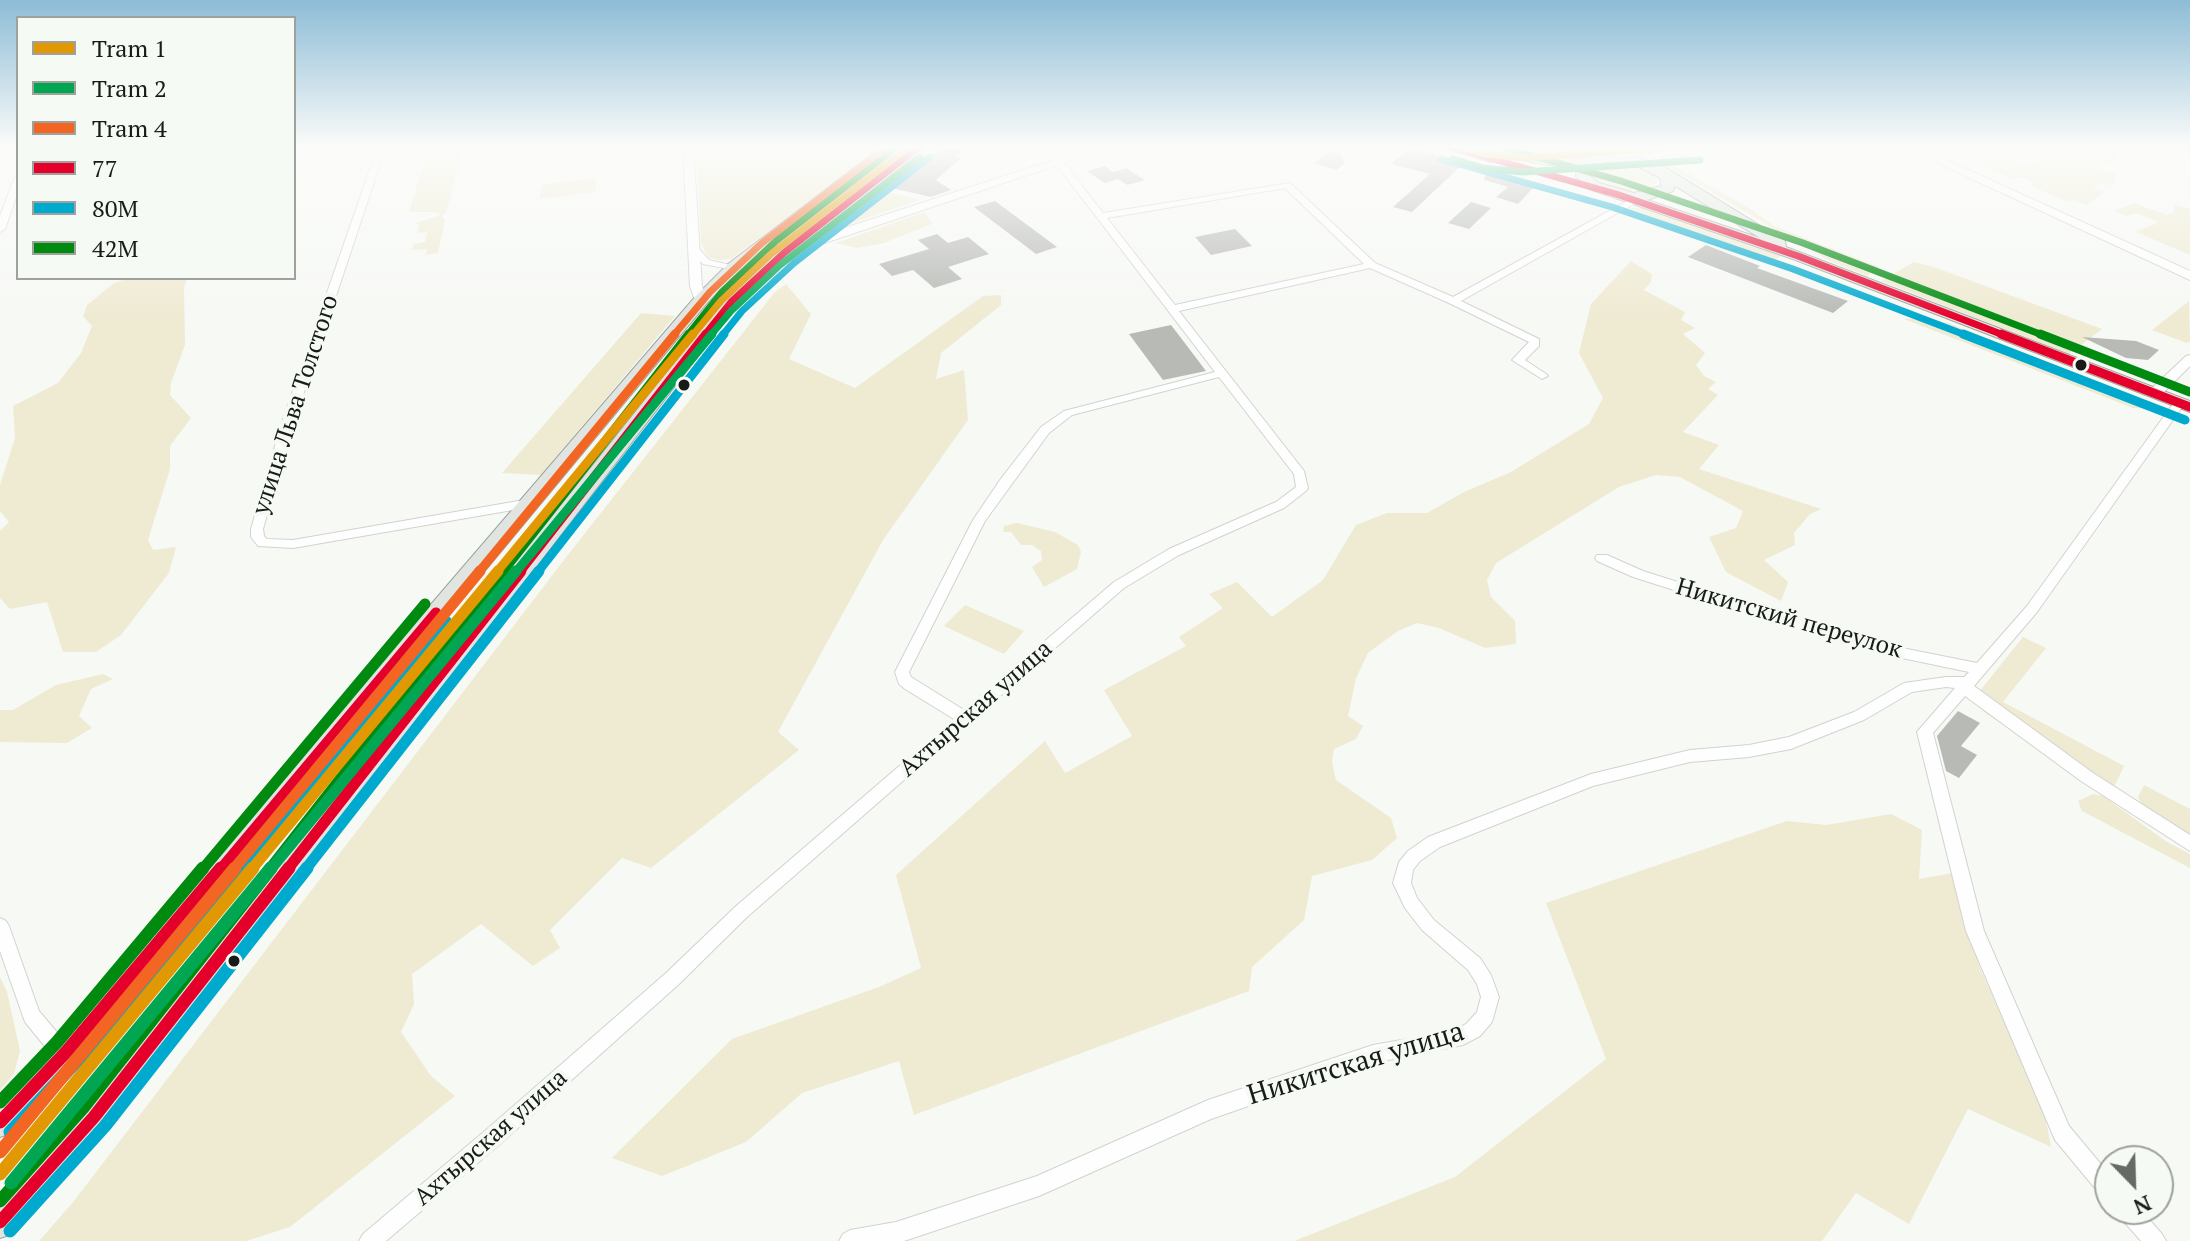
<!DOCTYPE html>
<html>
<head>
<meta charset="utf-8">
<style>
  body { margin:0 }
  #map { position:relative; width:2190px; height:1241px; overflow:hidden; background:#f7f9f5; font-family:"PT Serif",serif }
  canvas { display:block }
  .legend { position:absolute; left:16px; top:16px; width:280px; height:264px; box-sizing:border-box; background:#f6faf4; border:2px solid #9ea19c; margin:0; padding:10px 14px; list-style:none; font-size:24px; color:#191b19 }
  .legend li { display:flex; align-items:center; gap:16px; height:40px }
  .legend b { width:40px; border:2px solid #9ea19c }
  .north { position:absolute; left:2094px; top:1145px; width:80px; height:80px; box-sizing:border-box; background:#f6faf4; border:2px solid #9ea19c; border-radius:50%; rotate:157deg; font-size:22px; font-weight:700; line-height:32px; text-align:center; color:#191b19 }
  .north::after { content:''; display:block; margin:auto; width:28px; height:36px; background:#676966; clip-path:polygon(50% 0,100% 100%,50% 72%,0 100%) }
</style>
</head>
<body>
<div id="map">
<canvas width="2190" height="1241"></canvas>
<ul class="legend">
<li><b style="height:10px;background:#e19802"></b>Tram 1</li>
<li><b style="height:10px;background:#00a651"></b>Tram 2</li>
<li><b style="height:10px;background:#f26522"></b>Tram 4</li>
<li><b style="height:10px;background:#e4002b"></b>77</li>
<li><b style="height:10px;background:#00a9ce"></b>80М</li>
<li><b style="height:10px;background:#008a10"></b>42M</li>
</ul>
<div class="north">N</div>
</div>
<script>
const g = document.querySelector('canvas').getContext('2d');
g.lineJoin = 'round';
function fill(path, color) { g.fillStyle = color; g.fill(path, 'evenodd'); }
const shape = rows => new Path2D(rows.map(r => 'M' + r).join(''));
function strokePath(path, color, width, dash) { g.strokeStyle = color; g.lineWidth = width; g.lineCap = dash ? 'butt' : 'round'; g.setLineDash(dash || []); g.stroke(path); }
function label(font, color, halo, rows, align = 'center') {
  g.font = font + ' "PT Serif",serif'; g.lineWidth = 8; g.setLineDash([]); g.textBaseline = 'middle'; g.strokeStyle = halo; g.fillStyle = color; for (const [text, x, y, turn = 0] of rows) {
    g.save(); g.translate(x, y); g.rotate((+turn || 0) * Math.PI / 180); g.textAlign = isNaN(turn) ? turn : align; if (halo) g.strokeText(text, 0, 0); g.fillText(text, 0, 0); g.restore();
  }
}
const green = shape([
  [429,146,464,146,446,213,442,216,445,220,438,253,426,255,427,249,412,250,414,244,425,242,427,232,417,233,419,225,415,223,441,215,435,212,409,212],
  [552,146,593,147,618,146,609,151,535,159,521,155,551,151],
  [696,146,884,146,731,259,718,260,708,257,701,243],
  [1934,146,2018,146,2028,155,2010,155,2019,163,2038,162,2033,157,2037,156,2028,148,2100,146,2111,148,2121,166,2100,163,2103,170,2117,172,2112,186,2098,183,2094,189,2104,192,2087,205,2075,200,2067,202,2029,185,2035,183,2021,177,2013,179,1961,158,1952,161,1942,156,1949,154],
  [1620,163,1645,169,1656,177,1657,183,1646,190,1624,191,1603,184,1594,177,1593,171,1598,166],
  [1670,163,1752,210,1774,226,1879,267,1877,269,1812,244,1808,248,1871,273,1867,276,1830,261,1670,168],
  [596,178,596,192,540,199,541,185],
  [874,188,920,200,815,236],
  [2134,203,2167,215,2174,211,2174,205,2190,208,2190,255,2136,232,2158,222,2136,213,2126,216,2114,211],
  [1630,208,1643,208,1782,255,1770,264],
  [925,212,932,224,884,243,857,248,836,243],
  [1631,261,1652,274,1651,282,1644,290,1685,312,1681,320,1695,328,1683,334,1705,353,1696,365,1704,376,1716,382,1708,389,1718,395,1683,432,1719,445,1699,469,1821,509,1810,514,1794,533,1795,545,1764,560,1788,582,1781,601,1726,572,1709,537,1736,528,1743,511,1680,477,1656,475,1619,487,1496,563,1487,580,1491,597,1515,621,1516,644,1485,648,1439,628,1417,623,1398,631,1368,653,1356,678,1348,716,1363,726,1356,739,1334,749,1332,762,1336,780,1391,818,1397,838,1372,860,1312,876,1304,920,1252,967,1249,991,914,1115,899,1061,802,1093,746,1142,662,1176,612,1158,732,1039,879,987,921,968,896,875,1045,741,1065,773,1132,736,1104,690,1186,646,1179,637,1223,608,1209,594,1237,582,1272,617,1323,580,1356,525,1387,513,1427,513,1464,492,1511,472,1589,424,1603,398,1579,353,1591,304],
  [1914,262,1934,267,2102,329,2069,354,1881,281],
  [129,278,187,278,184,288,185,345,171,383,170,395,191,418,170,446,170,469,148,540,153,550,176,547,169,573,121,635,96,652,63,652,47,602,10,609,0,598,0,531,9,522,0,511,0,485,15,438,13,406,58,383,81,353,92,326,83,316,87,305,114,283],
  [786,284,811,314,789,359,855,388,983,296,1001,295,1001,305,941,353,936,379,964,370,968,420,883,540,778,732,799,750,651,868,622,858,550,930,560,948,533,966,481,924,412,974,414,1004,401,1032,431,1076,455,1096,290,1227,246,1241,39,1241,74,1201,567,556,775,292],
  [2189,301,2190,341,2187,343,2152,330],
  [641,313,675,316,541,475,502,473],
  [1926,318,1948,323,2138,397,2145,404,2143,408,2133,408,1904,319],
  [1017,523,1055,532,1078,545,1081,552,1077,569,1044,587,1032,567,1042,560,1041,551,1032,545,1021,545,1011,532,1003,532,1004,526],
  [965,605,1024,631,1004,654,944,626],
  [2023,637,2046,648,2003,702,2124,766,2115,785,2108,787,2090,782,1984,712,1977,702,1979,692],
  [103,674,113,679,91,689,79,716,92,728,67,743,0,742,0,710,13,710,56,685],
  [2144,785,2190,809,2190,837,2144,809,2138,797],
  [2093,794,2103,796,2167,842,2190,854,2190,868,2082,811,2078,801],
  [1891,814,1922,830,1919,879,1953,873,1979,966,2045,1115,2051,1147,1968,1109,1909,1224,1856,1193,1822,1241,1294,1241,1455,1177,1606,1059,1546,903,1787,821,1826,825],
  [0,977,7,992,20,1051,14,1074,0,1090]
]);
const building = shape([
  [944,146,969,146,955,157,961,158,936,180,951,190,931,197,892,188],
  [1337,146,1345,163,1336,170,1314,163],
  [1410,148,1464,163,1412,212,1393,207,1430,174,1391,164],
  [1105,166,1113,172,1126,168,1145,180,1127,185,1118,179,1105,183,1087,171],
  [1487,169,1537,184,1518,204,1496,197,1508,187,1484,180],
  [995,201,1057,247,1036,254,974,207],
  [1471,202,1491,208,1469,229,1448,223],
  [1235,229,1252,246,1211,255,1195,237],
  [937,234,948,243,968,237,989,254,948,267,962,279,934,288,913,270,892,276,879,264,929,249,918,240],
  [1706,245,1760,266,1757,268,1848,301,1833,313,1688,257],
  [1171,325,1181,338,1206,371,1163,380,1129,334],
  [2082,337,2136,341,2159,350,2148,360,2126,358],
  [1958,711,1980,723,1961,746,1977,755,1959,778,1946,771,1937,736]
]);
const minor = shape([
  [378,146,386,146,293,425,263,529,264,536,267,539,293,540,530,499,536,503,530,507,293,548,258,546,251,537,251,529,281,425,378,146],
  [2130,146,2153,146,2190,152,2190,158,2130,146],
  [1056,160,1062,160,1103,213,1290,183,1375,263,1453,297,1631,199,1639,201,1461,301,1539,339,1539,346,1525,360,1546,374,1548,376,1542,379,1512,360,1529,342,1449,303,1370,268,1179,311,1304,471,1308,488,1306,491,1284,508,1179,555,1124,588,747,917,678,985,500,1144,386,1241,359,1241,363,1234,486,1130,666,973,735,907,954,719,905,689,899,684,895,672,973,520,1000,480,1041,427,1064,411,1215,372,1056,164,1056,160],
  [1285,188,1364,264,1175,305,1107,218,1285,188],
  [1219,377,1294,474,1296,487,1276,502,1169,549,1114,582,964,710,911,677,909,672,985,521,1049,433,1072,415,1219,377],
  [18,176,18,192,5,229,0,232,0,216,14,179,18,176],
  [692,248,698,248,709,260,739,267,734,270,703,264,690,250,692,248],
  [2179,400,2185,403,2037,612,1974,686,2093,773,2190,835,2190,851,2081,781,1965,696,1933,733,1984,931,2069,1126,2110,1175,2110,1201,2103,1198,2055,1140,1966,931,1917,732,1955,688,1946,687,1912,692,1864,720,1791,749,1749,757,1690,762,1593,786,1440,847,1420,861,1413,870,1411,883,1417,898,1434,920,1480,958,1491,975,1499,997,1492,1022,1480,1036,1463,1045,1373,1063,1211,1119,1039,1196,904,1241,839,1241,843,1234,850,1230,896,1222,1037,1176,1208,1100,1373,1045,1453,1031,1466,1024,1477,1012,1481,997,1477,984,1468,970,1422,930,1405,908,1393,883,1399,862,1408,851,1428,837,1591,774,1690,750,1749,745,1789,737,1854,712,1904,683,1946,677,1964,677,1969,672,1902,658,1762,618,1633,577,1597,561,1595,558,1597,555,1607,555,1643,571,1770,611,1902,648,1977,663,2027,606,2175,401,2179,400],
  [0,918,6,921,9,926,39,1011,61,1037,74,1045,76,1051,74,1057,67,1060,47,1049,25,1022,0,951,0,918],
  [2116,1209,2140,1209,2162,1234,2166,1241,2141,1241,2119,1216,2116,1209]
]);
const tertiary = shape([
  [683,146,693,146,702,286,707,300,701,304,695,300,690,286,683,146],
  [2190,355,2190,366,2160,396,2150,396,2150,390,2186,356,2190,355]
]);
const secondary = shape([
  [1097,146,1114,146,789,255,761,258,736,270,730,266,754,252,783,248,1097,146],
  [1655,146,1683,146,1599,162,1593,159,1655,146],
  [1698,146,1717,146,1668,161,1662,158,1698,146],
  [1901,146,1916,146,2190,271,2190,280,1901,146]
]);
const primary = shape([
  [883,146,898,146,740,270,707,303,78,1061,11,1133,0,1137,0,1100,56,1041,695,297,728,264,883,146],
  [912,146,927,146,790,255,738,304,105,1128,12,1234,0,1238,0,1198,83,1106,726,298,780,249,912,146],
  [1439,146,1496,146,1546,157,1575,158,1592,156,1600,146,1613,146,1609,154,1640,158,1665,167,1785,241,1786,247,2190,401,2190,412,1793,259,1589,189,1576,177,1577,166,1546,165,1478,151,1495,155,1495,161,1490,162,1439,146],
  [1607,162,1637,166,1660,178,1661,186,1634,193,1599,183,1590,176,1589,170,1594,165,1607,162],
  [1675,186,1760,238,1647,200,1673,191,1675,186]
]);
const bus1Far3 = shape([
  [1447,146,1616,194,1798,256,2006,336],
  [704,336,732,301,785,252,920,146]
]);
const bus1Far2 = shape([
  [2001,334,2190,407],
  [519,573,706,334]
]);
const bus1Far1 = shape([
  [220,870,436,613],
  [287,870,521,571]
]);
const bus1 = shape([
  [0,1122,67,1051,221,868],
  [0,1222,94,1117,289,868]
]);
const bus2Far3 = shape([
  [1441,159,1612,207,1793,269,1968,336],
  [722,336,742,311,794,263,930,157]
]);
const bus2Far2 = shape([
  [1963,334,2185,420],
  [537,573,724,334]
]);
const bus2Far1 = shape([
  [238,870,447,622],
  [305,870,539,571]
]);
const bus2 = shape([
  [10,1132,78,1060,240,868],
  [10,1231,105,1126,307,868]
]);
const bus3Far3 = shape([
  [1498,146,1621,181,1803,243,2045,336],
  [687,336,722,292,776,241,898,146]
]);
const bus3Far2 = shape([
  [2040,334,2190,392],
  [502,573,689,334]
]);
const bus3Far1 = shape([
  [202,870,425,604],
  [269,870,503,571]
]);
const bus3 = shape([
  [0,1102,57,1042,203,868],
  [0,1201,83,1108,271,868]
]);
const tram1Far3 = shape([
  [1459,146,1486,154,1523,158,1693,146],
  [692,336,721,301,771,254,910,146]
]);
const tram1Far2 = shape([
  [496,573,693,334]
]);
const tram1Far1 = shape([
  [251,870,498,571]
]);
const tram1 = shape([
  [0,1174,253,868]
]);
const tram2Far3 = shape([
  [1453,159,1483,168,1523,172,1700,160],
  [710,336,731,311,780,265,920,157]
]);
const tram2Far2 = shape([
  [515,573,712,334]
]);
const tram2Far1 = shape([
  [270,870,516,571]
]);
const tram2 = shape([
  [11,1183,271,868]
]);
const tram3Far3 = shape([
  [673,336,710,292,762,243,888,146]
]);
const tram3Far2 = shape([
  [478,573,675,334]
]);
const tram3Far1 = shape([
  [233,870,480,571]
]);
const tram3 = shape([
  [0,1152,235,868]
]);
const markers = [
  [2081,365,7,"#191b19"],
  [684,385,7,"#191b19"],
  [234,961,7,"#191b19"]
];
const streetNames = [
  ["улица Льва Толстого",296,405,-72],
  ["Никитский переулок",1789,619,16],
  ["Ахтырская улица",976,709,-41],
  ["Ахтырская улица",491,1138,-41]
];
const nearStreetnames = [
  ["Никитская улица",1356,1064,-17]
];
fill(green, '#efead2');
fill(building, '#b8bab6');
strokePath(minor, '#d1d3d0', 2);
strokePath(tertiary, '#d1d3d0', 2);
strokePath(secondary, '#d1d3d0', 2);
strokePath(primary, '#9ba49d', 2);
fill(minor, '#fefefe');
fill(tertiary, '#fefefe');
fill(secondary, '#fefefe');
fill(primary, '#e0e5e1');
strokePath(bus1Far3, '#e4002b', 7);
strokePath(bus1Far2, '#e4002b', 9);
strokePath(bus1Far1, '#e4002b', 11);
strokePath(bus1, '#e4002b', 13);
strokePath(bus2Far3, '#00a9ce', 7);
strokePath(bus2Far2, '#00a9ce', 9);
strokePath(bus2Far1, '#00a9ce', 11);
strokePath(bus2, '#00a9ce', 13);
strokePath(bus3Far3, '#008a10', 7);
strokePath(bus3Far2, '#008a10', 9);
strokePath(bus3Far1, '#008a10', 11);
strokePath(bus3, '#008a10', 13);
strokePath(tram1Far3, '#e19802', 7);
strokePath(tram1Far2, '#e19802', 9);
strokePath(tram1Far1, '#e19802', 11);
strokePath(tram1, '#e19802', 13);
strokePath(tram2Far3, '#00a651', 7);
strokePath(tram2Far2, '#00a651', 9);
strokePath(tram2Far1, '#00a651', 11);
strokePath(tram2, '#00a651', 13);
strokePath(tram3Far3, '#f26522', 7);
strokePath(tram3Far2, '#f26522', 9);
strokePath(tram3Far1, '#f26522', 11);
strokePath(tram3, '#f26522', 13);
const sky = g.createLinearGradient(0, 0, 0, 320);
sky.addColorStop(0, '#8dbcd6');
sky.addColorStop(0.46, '#fbfcfa');
sky.addColorStop(1, '#fbfcfa00');
g.fillStyle = sky;
g.fillRect(0, 0, 2190, 320);
for (const [x, y, r, color] of markers) { const dot = new Path2D(); dot.arc(x, y, r, 0, 2 * Math.PI); g.fillStyle = color; g.fill(dot); strokePath(dot, '#f6faf4', 3); }
label('24px', '#191b19', '#f6faf4', streetNames);
label('28px', '#191b19', '#f6faf4', nearStreetnames);
</script>
</body>
</html>
